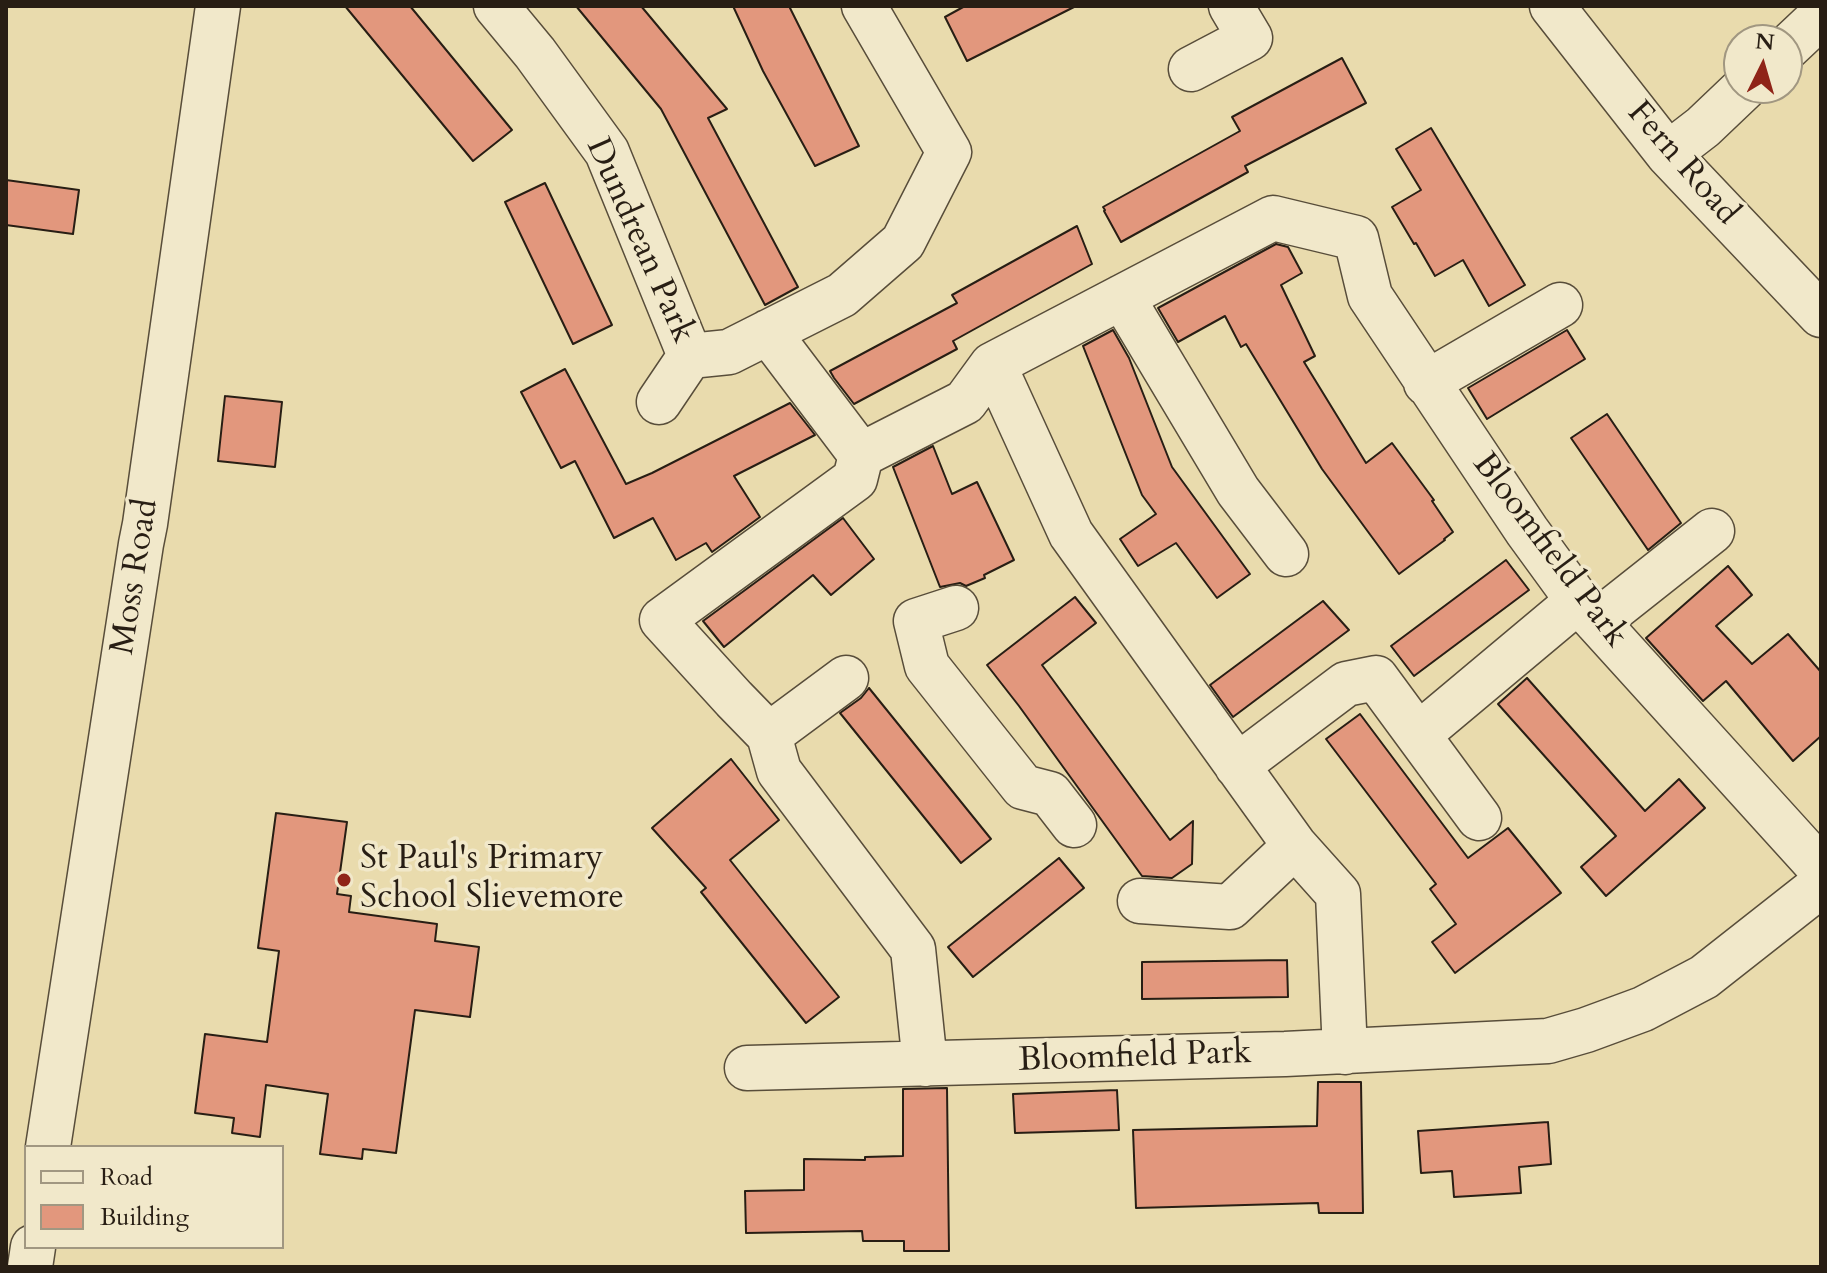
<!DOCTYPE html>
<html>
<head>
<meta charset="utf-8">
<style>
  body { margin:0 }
  #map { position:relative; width:1827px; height:1273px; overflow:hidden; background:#e9dbad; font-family:Cardo,serif }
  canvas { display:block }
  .frame { position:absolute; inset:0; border:8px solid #281e14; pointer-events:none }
  .legend { position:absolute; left:24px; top:1145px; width:260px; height:104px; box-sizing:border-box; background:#f1e8ca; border:2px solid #a19781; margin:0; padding:10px 14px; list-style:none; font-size:24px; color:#281e14 }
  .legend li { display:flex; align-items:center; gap:16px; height:40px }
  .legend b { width:40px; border:2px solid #a19781 }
  .north { position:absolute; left:1723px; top:24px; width:80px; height:80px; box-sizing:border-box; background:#f1e8ca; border:2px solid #a19781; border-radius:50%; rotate:5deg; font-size:22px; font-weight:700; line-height:32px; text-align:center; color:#281e14 }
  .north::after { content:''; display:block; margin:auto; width:28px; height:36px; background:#8f2418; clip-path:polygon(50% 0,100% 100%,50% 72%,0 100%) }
</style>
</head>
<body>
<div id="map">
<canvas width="1827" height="1273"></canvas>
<div class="frame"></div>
<ul class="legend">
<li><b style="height:10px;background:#f1e8ca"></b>Road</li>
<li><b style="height:22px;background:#e2977d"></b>Building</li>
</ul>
<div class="north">N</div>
</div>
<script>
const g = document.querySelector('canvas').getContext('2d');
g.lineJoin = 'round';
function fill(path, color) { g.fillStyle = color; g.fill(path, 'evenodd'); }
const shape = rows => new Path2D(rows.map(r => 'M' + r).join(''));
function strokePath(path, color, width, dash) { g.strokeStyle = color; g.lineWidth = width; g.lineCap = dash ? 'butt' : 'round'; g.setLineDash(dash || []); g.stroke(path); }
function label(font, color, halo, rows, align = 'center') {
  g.font = font + ' Cardo,serif'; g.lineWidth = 7; g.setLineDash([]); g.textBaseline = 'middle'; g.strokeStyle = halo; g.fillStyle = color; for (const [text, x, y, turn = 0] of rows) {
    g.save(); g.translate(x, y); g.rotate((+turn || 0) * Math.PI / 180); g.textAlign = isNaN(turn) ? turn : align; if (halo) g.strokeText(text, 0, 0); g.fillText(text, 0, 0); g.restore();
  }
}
const building = shape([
  [345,6,410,6,512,130,473,161,345,6],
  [576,6,641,6,727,109,708,118,798,287,765,305,661,109,576,6],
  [733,6,789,6,859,146,815,166,763,71,733,6],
  [965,6,1076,6,967,61,945,17,965,6],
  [1342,58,1366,103,1245,166,1248,172,1121,242,1104,211,1105,210,1103,207,1240,131,1232,117,1342,58],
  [1431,128,1525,285,1489,306,1463,260,1435,276,1416,243,1414,244,1392,207,1421,190,1396,149,1431,128],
  [6,180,79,190,73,234,6,225,6,180],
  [545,183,612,325,573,344,505,202,545,183],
  [1077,226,1092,264,953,341,957,349,854,404,834,378,830,371,957,303,952,295,1077,226],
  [1276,244,1288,247,1302,273,1281,285,1315,356,1304,362,1366,463,1392,443,1434,500,1432,501,1453,532,1444,539,1445,540,1399,574,1322,469,1246,344,1241,347,1225,316,1178,342,1158,308,1276,244],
  [1113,330,1129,358,1172,467,1250,574,1217,598,1176,543,1138,566,1120,539,1156,514,1142,495,1083,346,1113,330],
  [1567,330,1585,359,1487,419,1468,388,1567,330],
  [565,369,626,484,652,473,790,403,815,435,734,476,760,517,712,552,706,543,676,560,653,518,614,538,575,461,561,468,521,392,565,369],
  [225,396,282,402,275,467,218,461,225,396],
  [1607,414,1681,523,1648,550,1571,438,1607,414],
  [933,446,952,494,977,482,1014,560,984,575,985,578,966,586,960,583,940,587,893,467,933,446],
  [843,518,874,559,831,595,813,575,724,647,703,621,843,518],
  [1506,560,1529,590,1414,676,1391,646,1506,560],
  [1728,566,1752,595,1716,626,1752,664,1788,634,1821,672,1821,736,1793,761,1726,681,1703,701,1646,638,1728,566],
  [1075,597,1096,623,1042,665,1170,840,1193,821,1192,864,1172,878,1142,876,1019,706,987,665,1075,597],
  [1323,601,1349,630,1233,717,1210,685,1323,601],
  [1527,678,1645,811,1679,779,1705,808,1606,896,1581,867,1616,836,1498,704,1527,678],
  [869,688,991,839,961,863,840,713,861,698,869,688],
  [1360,714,1468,858,1508,828,1561,893,1455,973,1432,942,1456,924,1430,889,1436,884,1326,739,1360,714],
  [731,759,779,820,730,860,839,997,806,1023,701,892,706,888,652,828,731,759],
  [276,813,347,822,337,894,351,896,349,912,437,924,435,941,479,947,470,1017,415,1010,396,1153,363,1149,362,1159,320,1154,328,1094,266,1085,260,1137,232,1133,234,1118,195,1113,205,1034,267,1042,279,951,258,948,276,813],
  [1059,858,1084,888,973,977,948,947,1059,858],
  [1287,960,1288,997,1142,999,1142,962,1287,960],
  [1318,1082,1361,1082,1363,1213,1319,1213,1318,1203,1136,1208,1133,1130,1317,1126,1318,1082],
  [947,1088,949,1251,904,1251,904,1241,863,1241,862,1231,746,1233,745,1191,804,1190,804,1159,865,1160,865,1157,903,1156,903,1089,947,1088],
  [1117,1090,1119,1130,1015,1133,1013,1094,1117,1090],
  [1548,1122,1551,1164,1519,1167,1521,1193,1454,1197,1452,1171,1421,1173,1418,1131,1548,1122]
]);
const minor = shape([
  [496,6,535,53,607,152,690,356,659,402],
  [1552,6,1668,154,1821,315],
  [1787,48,1821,16],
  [1191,69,1250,38,1231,6],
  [1668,154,1703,127,1744,88],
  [1122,297,1238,491,1286,554],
  [768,332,861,455],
  [690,356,729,352,842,295,903,242,949,152,864,6],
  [992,365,1002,383,1071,534,1295,846,1338,894,1345,1052],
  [1426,383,1560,305],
  [956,608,916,621,927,666,1023,787,1050,794,1074,825],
  [1597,622,1712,531],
  [846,678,769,735,779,771,913,949,925,1064],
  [769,735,734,699,662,620,855,479,861,455,965,402,992,365,1273,218,1356,238,1370,296,1527,531,1578,601,1821,869],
  [1418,735,1578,601],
  [1237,766,1346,684,1376,678,1479,818],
  [1140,901,1230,907,1295,846],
  [747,1068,1285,1054,1548,1041,1586,1030,1643,1009,1704,977,1821,885],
  [48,1147,141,544,145,524,218,6],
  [30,1267,33,1247]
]);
const markers = [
  [344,880,8,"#8f2418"]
];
const streetNames = [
  ["Fern Road",1682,164,49],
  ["Dundrean Park",639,241,66],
  ["Bloomfield Park",1549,551,53],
  ["Moss Road",136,577,-81],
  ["Bloomfield Park",1135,1058,-2]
];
const poiNames = [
  ["St Paul's Primary",360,860],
  ["School Slievemore",360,899]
];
fill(building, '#e2977d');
strokePath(building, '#281e14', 2);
strokePath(minor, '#584d3a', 47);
strokePath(minor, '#f1e8ca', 44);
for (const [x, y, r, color] of markers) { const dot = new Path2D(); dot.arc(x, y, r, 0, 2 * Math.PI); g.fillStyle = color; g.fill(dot); strokePath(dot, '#f1e8ca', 3); }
label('34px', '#281e14', '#f1e8ca', streetNames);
label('34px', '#281e14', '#f1e8ca', poiNames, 'left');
</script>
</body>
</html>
